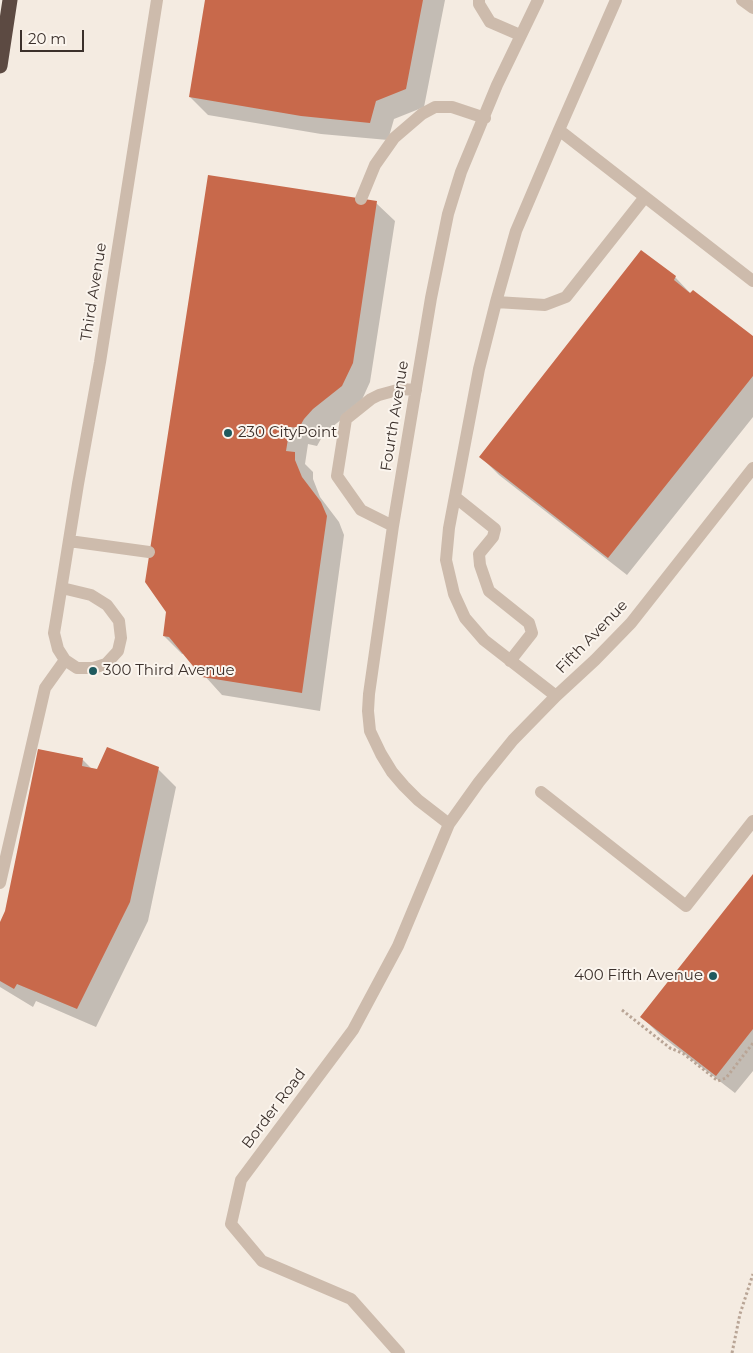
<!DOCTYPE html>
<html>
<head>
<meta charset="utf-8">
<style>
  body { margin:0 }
  #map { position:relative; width:753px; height:1353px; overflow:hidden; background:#f4ebe1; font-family:Montserrat,sans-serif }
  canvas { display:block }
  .scale { position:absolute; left:20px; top:30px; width:64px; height:22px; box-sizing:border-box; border:2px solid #3b302b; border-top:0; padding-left:6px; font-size:15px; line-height:18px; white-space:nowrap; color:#3b302b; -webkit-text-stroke:4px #fbf5ee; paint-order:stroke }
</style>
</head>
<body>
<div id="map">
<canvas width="753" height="1353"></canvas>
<div class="scale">20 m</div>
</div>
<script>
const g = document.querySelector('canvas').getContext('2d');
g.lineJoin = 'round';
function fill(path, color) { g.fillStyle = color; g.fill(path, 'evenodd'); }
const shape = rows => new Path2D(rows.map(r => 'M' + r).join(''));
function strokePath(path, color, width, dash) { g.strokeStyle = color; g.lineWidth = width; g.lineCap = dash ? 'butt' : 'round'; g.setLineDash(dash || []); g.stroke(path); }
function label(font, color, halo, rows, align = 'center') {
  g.font = font + ' Montserrat,sans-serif'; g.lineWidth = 4; g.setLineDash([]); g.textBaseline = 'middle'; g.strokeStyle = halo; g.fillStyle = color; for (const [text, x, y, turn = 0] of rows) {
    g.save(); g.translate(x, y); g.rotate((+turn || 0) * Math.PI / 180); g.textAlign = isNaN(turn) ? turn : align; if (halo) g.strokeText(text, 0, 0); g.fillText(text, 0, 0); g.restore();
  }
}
const shadow = shape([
  [206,0,445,0,424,107,394,119,388,140,321,134,208,115,190,97],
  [376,203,395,221,370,382,360,404,331,428,322,437,317,446,308,444,305,464,313,472,313,479,320,497,339,522,344,535,320,711,222,695,185,654,182,654,164,636],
  [675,277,691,294,753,338,753,417,627,575,499,475,481,457],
  [39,751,83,760,93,770,158,769,176,787,148,921,96,1027,36,1001,33,1007,0,987,0,925,6,911],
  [753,876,753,1071,735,1093,660,1035,642,1017]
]);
const building = shape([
  [205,0,423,0,406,89,376,101,370,123,301,116,189,97],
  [208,175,377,201,353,363,342,386,313,409,304,419,299,428,290,427,286,451,295,452,295,460,302,477,321,502,327,516,302,693,202,677,169,637,163,636,166,612,145,582],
  [641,250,676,276,674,280,690,293,693,290,753,336,753,376,608,558,479,457],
  [107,747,159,767,130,902,77,1009,17,984,14,989,0,981,0,922,5,911,38,749,83,758,82,766,97,769],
  [753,874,753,1029,716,1076,640,1017]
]);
const path = shape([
  [622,1010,670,1048,684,1054,718,1081,726,1078,753,1043],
  [732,1353,740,1314,753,1274]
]);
const minor = shape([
  [479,0,479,4,490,22,520,35],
  [742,0,753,8],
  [559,130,753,281],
  [361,199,375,165,394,138,422,114,435,107,452,107,485,118],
  [496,302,516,231,559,130,616,0],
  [455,497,495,529,493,537,479,554,480,565,489,591,529,623,532,633,510,661],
  [393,526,361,510,337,476,346,419,371,399,379,395,401,389,416,390],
  [69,541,149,552],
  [62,588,91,595,107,605,119,621,121,638,118,651,106,664,93,668,77,668,65,660,58,649,54,633,57,615,78,484,100,362,157,0],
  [556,696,484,640,465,618,454,594,446,560,449,528,479,369,496,302,545,305,566,297,645,197],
  [541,792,686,906,753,821],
  [449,824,418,800,404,786,392,772,381,754,370,731,368,711,369,694,393,526,431,298,448,214,461,172,497,85,538,0],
  [0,883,45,688,65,660],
  [399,1353,351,1299,262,1261,231,1224,241,1180,353,1030,398,946,449,824,479,782,513,740,556,696,595,660,631,623,753,468]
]);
const highway = shape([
  [0,66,10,0]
]);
const markers = [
  [228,433,5,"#1f5a5e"],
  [93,671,5,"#1f5a5e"],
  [713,976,5,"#1f5a5e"]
];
const streetNames = [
  ["Third Avenue",94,292,-81],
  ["Fourth Avenue",395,416,-81],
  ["Fifth Avenue",592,637,-46],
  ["Border Road",274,1109,-53]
];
const poiNames = [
  ["230 CityPoint",238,433],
  ["300 Third Avenue",103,671],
  ["400 Fifth Avenue",703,976,"right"]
];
fill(shadow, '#0003');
fill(building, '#c8694b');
strokePath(path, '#b9a596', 3, [2.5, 2.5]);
strokePath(minor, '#cdbbac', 12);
strokePath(highway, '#5c4a42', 15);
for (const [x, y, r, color] of markers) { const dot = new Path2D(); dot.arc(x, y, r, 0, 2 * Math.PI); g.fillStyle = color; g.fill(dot); strokePath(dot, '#fbf5ee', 2); }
label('15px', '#3b302b', '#fbf5ee', streetNames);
label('15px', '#3b302b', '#fbf5ee', poiNames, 'left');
</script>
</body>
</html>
